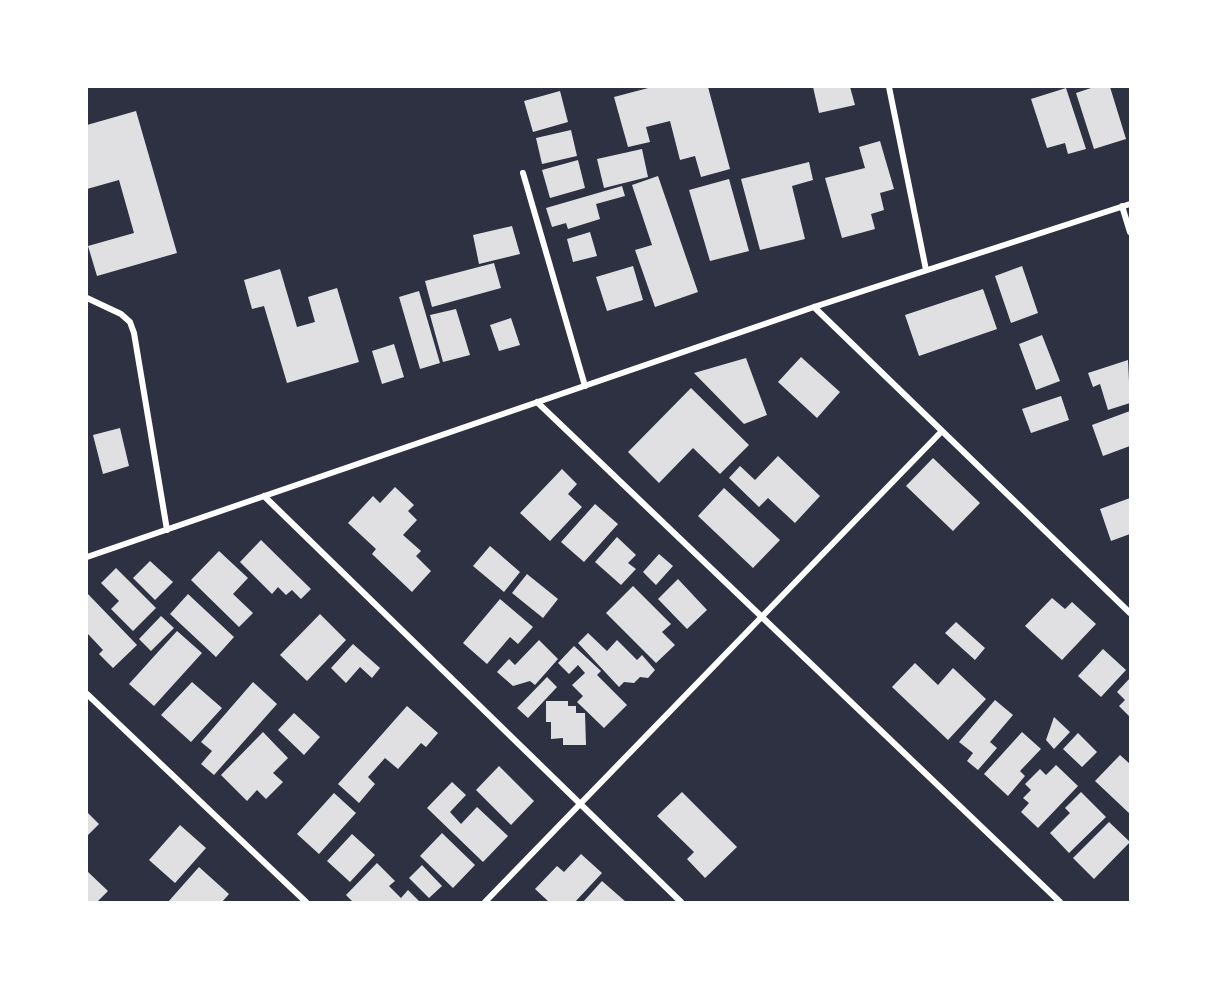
<!DOCTYPE html>
<html>
<head>
<meta charset="utf-8">
<style>
  body { margin:0 }
  #map { position:relative; width:1217px; height:989px; overflow:hidden; background:#2d3142; font-family:Montserrat,sans-serif }
  canvas { display:block }
  .frame { position:absolute; inset:0; border:88px solid #fff; pointer-events:none }
</style>
</head>
<body>
<div id="map">
<canvas width="1217" height="989"></canvas>
<div class="frame"></div>
</div>
<script>
const g = document.querySelector('canvas').getContext('2d');
g.lineJoin = 'round';
function fill(path, color) { g.fillStyle = color; g.fill(path, 'evenodd'); }
const shape = rows => new Path2D(rows.map(r => 'M' + r).join(''));
function strokePath(path, color, width, dash) { g.strokeStyle = color; g.lineWidth = width; g.lineCap = dash ? 'butt' : 'round'; g.setLineDash(dash || []); g.stroke(path); }
const building = shape([
  [652,87,708,87,730,169,701,177,695,156,680,160,670,121,646,127,650,142,628,147,614,97],
  [813,87,850,87,855,105,819,113],
  [1094,87,1110,87,1126,139,1094,149,1076,93],
  [1066,88,1086,149,1068,154,1065,143,1047,148,1031,99],
  [560,91,568,122,533,132,524,101],
  [136,111,177,253,97,276,88,246,134,233,119,180,87,189,87,125],
  [571,130,577,156,542,164,536,138],
  [880,141,894,189,880,193,884,210,871,214,875,229,842,238,825,178,865,168,859,147],
  [642,149,648,177,604,188,597,159],
  [578,160,585,188,550,198,542,170],
  [809,162,813,180,792,186,805,239,760,250,741,179],
  [658,176,698,292,655,307,635,250,652,245,632,185],
  [729,179,749,251,710,261,689,190],
  [622,186,625,196,596,204,600,219,568,229,566,223,552,227,546,208],
  [512,226,520,254,479,264,473,235],
  [590,232,597,256,573,262,567,239],
  [494,263,501,288,432,307,425,281],
  [633,266,643,300,607,311,596,277],
  [1022,266,1038,313,1011,323,995,276],
  [280,269,297,327,315,322,308,297,337,288,359,362,287,383,264,306,252,309,244,280],
  [983,289,997,329,919,356,905,315],
  [419,291,440,363,420,369,399,297],
  [456,309,470,355,443,362,430,315],
  [511,318,520,345,499,351,490,325],
  [1042,335,1060,381,1036,390,1019,344],
  [394,344,404,377,382,384,372,351],
  [801,357,840,392,817,418,778,382],
  [746,358,767,415,744,424,694,373],
  [1128,360,1130,403,1108,410,1100,384,1093,387,1088,373],
  [691,388,749,445,720,474,693,448,659,483,628,452],
  [1061,396,1069,420,1031,433,1022,409],
  [1130,411,1130,446,1103,456,1092,425],
  [120,428,129,466,103,474,93,435],
  [778,456,820,496,795,523,768,498,759,507,729,478,740,466,755,480],
  [933,458,980,503,953,531,906,486],
  [562,469,577,484,568,494,582,507,550,541,520,513],
  [395,487,414,505,408,511,417,520,403,535,421,551,416,556,431,571,412,592,372,554,376,549,348,523,373,496,380,503],
  [724,488,780,540,753,568,698,516],
  [1130,498,1130,534,1111,541,1100,509],
  [595,504,618,524,584,562,561,542],
  [617,537,636,555,628,563,636,569,621,585,595,562],
  [261,540,311,589,301,599,292,590,286,595,278,587,272,594,240,562],
  [490,546,520,572,504,592,473,566],
  [219,551,248,578,233,594,253,613,239,627,191,580],
  [659,554,673,566,656,585,643,572],
  [150,561,173,582,155,600,133,578],
  [116,568,156,608,133,631,111,609,119,601,101,583],
  [527,574,558,599,543,618,512,593],
  [678,579,707,610,687,629,658,599],
  [633,586,671,624,662,632,675,645,656,663,606,613],
  [87,593,137,645,113,668,99,654,103,650,87,633],
  [188,594,234,637,216,657,170,614],
  [1052,598,1065,609,1072,602,1096,624,1062,660,1025,626],
  [500,599,533,627,518,644,510,637,487,664,463,643],
  [320,614,346,640,307,681,280,655],
  [161,616,174,628,151,651,139,639],
  [956,622,985,648,975,660,945,633],
  [177,631,202,653,154,706,129,684],
  [588,633,607,651,617,640,637,660,642,655,655,670,648,678,640,677,634,683,624,682,619,687,578,643],
  [539,640,558,659,535,685,530,681,513,686,497,672,509,659,515,665],
  [353,644,380,668,372,678,360,667,346,683,331,668],
  [574,646,601,671,597,675,627,705,604,728,577,702,583,696,572,685,585,673,578,665,569,674,558,663],
  [1103,649,1126,670,1101,697,1078,676],
  [915,663,938,685,953,668,986,699,948,740,892,687],
  [547,677,557,687,528,718,517,708],
  [1130,678,1130,717,1119,706,1125,700,1117,692],
  [192,682,222,708,191,742,161,715],
  [253,682,277,704,214,775,201,764,212,751,201,742],
  [995,700,1013,715,990,742,997,748,978,770,967,761,973,753,959,742],
  [546,701,568,701,568,706,576,706,576,713,585,713,586,745,563,745,563,738,551,739,551,722,546,722],
  [407,706,438,733,426,747,421,743,398,769,385,758,368,777,375,784,359,803,338,784],
  [294,713,320,737,304,755,278,730],
  [1054,717,1070,732,1054,749,1046,740],
  [263,732,288,758,273,773,283,782,266,799,257,790,247,801,221,775],
  [1022,732,1041,749,1020,771,1025,776,1008,796,984,774],
  [1078,733,1097,752,1082,767,1063,749],
  [1120,755,1130,764,1130,814,1095,781],
  [1056,765,1078,786,1038,828,1021,812,1029,803,1023,798,1031,790,1025,784,1040,769,1046,775],
  [499,766,534,801,511,825,476,790],
  [452,782,466,795,450,812,461,824,477,807,508,836,483,862,427,808],
  [682,792,737,847,705,878,687,859,694,852,657,816],
  [1081,792,1106,817,1069,853,1050,833,1070,813,1065,808],
  [334,793,356,813,319,854,297,834],
  [87,812,99,824,87,836],
  [1109,822,1130,842,1094,879,1073,858],
  [180,825,206,848,175,883,149,860],
  [442,833,475,865,453,888,420,856],
  [352,834,375,855,350,882,327,861],
  [581,854,602,873,575,902,549,902,535,889,557,866,564,872],
  [377,863,395,881,389,886,401,898,408,890,420,902,353,902,346,895],
  [422,865,442,886,429,898,409,878],
  [199,867,229,894,222,902,168,902],
  [87,871,108,891,97,902,87,902],
  [602,881,626,902,583,902]
]);
const minor = shape([
  [889,87,926,270],
  [523,173,585,386],
  [1122,206,1130,232],
  [87,298,121,314,130,322,134,333,167,530],
  [814,307,1130,613],
  [537,402,1060,902],
  [264,496,681,902],
  [87,557,814,307,1130,204],
  [87,694,306,902],
  [485,902,942,431]
]);
fill(building, '#e0e0e3');
strokePath(minor, '#fff', 6);
</script>
</body>
</html>
